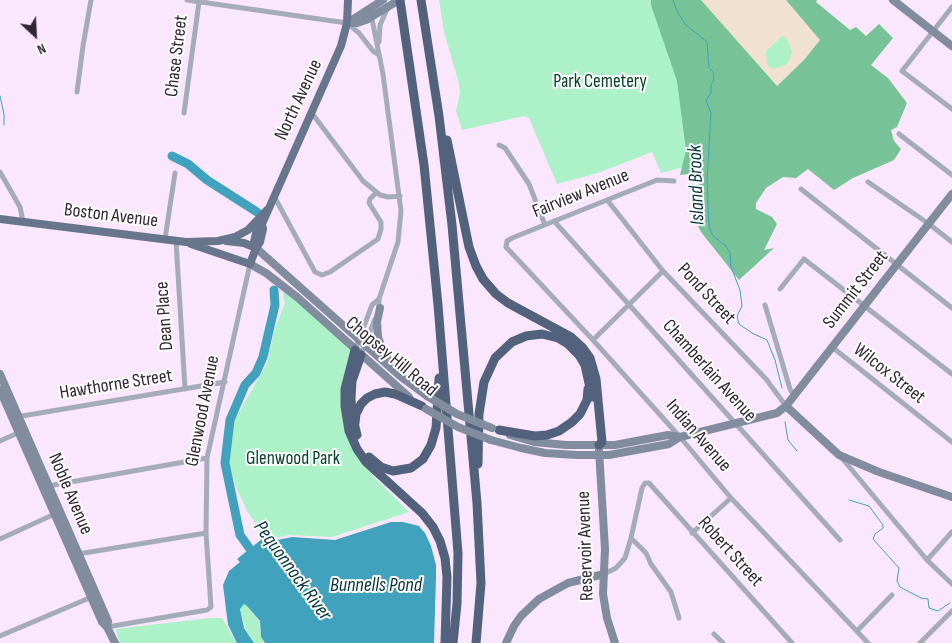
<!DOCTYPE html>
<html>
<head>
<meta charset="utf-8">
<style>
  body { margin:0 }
  #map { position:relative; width:952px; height:643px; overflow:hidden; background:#fae6fd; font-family:"Sofia Sans Condensed",sans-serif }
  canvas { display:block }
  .north { position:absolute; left:10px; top:10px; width:50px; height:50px; -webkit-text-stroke:4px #fff; paint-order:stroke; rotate:155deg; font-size:14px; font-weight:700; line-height:20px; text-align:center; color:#312732 }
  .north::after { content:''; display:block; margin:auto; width:18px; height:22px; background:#312732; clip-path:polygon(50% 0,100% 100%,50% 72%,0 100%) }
</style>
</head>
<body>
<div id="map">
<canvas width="952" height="643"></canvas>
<div class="north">N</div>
</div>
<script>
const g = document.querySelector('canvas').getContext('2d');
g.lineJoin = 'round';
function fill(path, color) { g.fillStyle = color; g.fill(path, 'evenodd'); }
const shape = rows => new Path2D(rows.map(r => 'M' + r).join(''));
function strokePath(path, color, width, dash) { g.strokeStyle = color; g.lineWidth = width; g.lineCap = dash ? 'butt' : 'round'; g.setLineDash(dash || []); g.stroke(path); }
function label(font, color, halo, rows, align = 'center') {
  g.font = font + ' "Sofia Sans Condensed",sans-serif'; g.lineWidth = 4; g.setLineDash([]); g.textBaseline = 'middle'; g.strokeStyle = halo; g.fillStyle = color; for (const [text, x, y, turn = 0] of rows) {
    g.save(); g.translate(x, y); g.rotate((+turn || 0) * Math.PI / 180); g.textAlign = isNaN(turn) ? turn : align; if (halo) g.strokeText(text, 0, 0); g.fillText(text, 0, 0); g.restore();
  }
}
const education = shape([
  [701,0,786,0,820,40,804,60,777,86]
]);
const green = shape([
  [439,0,662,0,696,164,661,173,652,152,598,173,557,184,529,118,524,116,462,130,456,111,460,93,459,84,444,32],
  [782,36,787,39,792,52,790,59,786,65,774,69,768,66,767,64,766,51],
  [284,291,342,337,359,353,351,373,357,457,375,478,409,512,332,537,288,535,267,540,247,511,235,485,230,466,230,442,234,421,267,363,275,328,285,303,283,297],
  [243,604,247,606,259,621,261,637,264,643,254,643,245,628,240,609],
  [209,618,222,618,237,643,119,643,116,629]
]);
const forest = shape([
  [651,0,701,0,777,86,804,60,820,40,786,0,817,0,816,2,850,30,856,27,866,36,879,24,893,38,871,65,888,78,907,103,897,127,891,130,894,141,901,149,894,160,853,178,834,190,808,169,796,178,783,177,766,188,756,203,756,209,772,217,777,224,764,250,774,248,739,280,701,232,690,210,701,202,698,173,680,175,686,150,677,81,651,5]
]);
const water = shape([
  [391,522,403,522,419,526,425,533,431,546,436,565,436,577,434,643,265,643,261,637,260,621,247,606,244,604,240,609,244,628,254,643,237,643,228,625,223,585,229,571,240,562,237,559,262,539,267,545,268,544,267,542,292,537,335,540]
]);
const stream = shape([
  [673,0,678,13,685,24,707,42,709,68,713,72,714,80,711,84,711,93,706,100,711,113,707,180,709,227,713,236,726,246,730,253,731,267,740,290,742,306,737,316,739,324,752,333,767,340,775,360,782,388],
  [0,96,4,114,4,125],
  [785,422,788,440,797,451],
  [849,500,869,506,883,525,883,528,875,534,873,539,899,568,897,581,900,587,921,598,928,599,929,608,938,611,950,603]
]);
const river = shape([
  [172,156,188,164,207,180,257,212],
  [250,549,240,535,225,463,230,420,245,385,256,373,263,357,275,305,274,290]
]);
const street = shape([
  [187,0,347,23,359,33,373,51,379,55],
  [952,7,902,71,952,109],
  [371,14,383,74,401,211,398,242,379,299,379,309],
  [379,42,380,25,388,7],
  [77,92,83,46,91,0],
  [311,112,363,181,380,195,388,197,400,196],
  [184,113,199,2],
  [899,134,952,175],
  [499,145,505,148,529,184,545,225],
  [0,172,20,207,23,221],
  [674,181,657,180,512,238,507,241,506,247,593,340,680,437,731,498,868,643],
  [868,182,929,224,952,242],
  [801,189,952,308],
  [274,196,315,272,322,275,330,272,378,239,381,229,381,222,369,203,370,199,376,193],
  [608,201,663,271,766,379,786,406],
  [554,221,840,540],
  [165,239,175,173],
  [176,241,185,389],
  [780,289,804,259,952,374],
  [765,305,790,389,794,396],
  [593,340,663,271],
  [832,347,952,442],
  [355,350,372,305,379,299],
  [361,355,375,319],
  [16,417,225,382],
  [0,441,20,432],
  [841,457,927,560,952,584],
  [48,486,207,458],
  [692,533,731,498],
  [631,538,646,553,651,564,671,592,679,618],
  [0,539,57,513],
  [78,554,206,533],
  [927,560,952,532],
  [604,574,616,568,625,558,631,538,642,488,645,483,649,483,792,643],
  [107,627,207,610,211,607,206,533,207,458,250,264],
  [858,630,892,595],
  [714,634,723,643],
  [0,636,94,596],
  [920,643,952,611]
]);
const secondary = shape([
  [893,0,952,46],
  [347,23,357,23,366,20,399,0],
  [347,23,383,0],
  [256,248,400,376,427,396],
  [250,264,266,273,297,297,409,397],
  [380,308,377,322,378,337,383,351,391,364],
  [0,374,108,621,107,627],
  [0,390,102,622,107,627,115,643],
  [786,406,839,455,879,472,952,497],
  [510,435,534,442,566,445,615,445,668,435,680,437],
  [491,440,521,448,545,453,577,455,609,455,669,444,680,437,777,413,786,406,952,194],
  [599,450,605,549,603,594,607,618,615,643],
  [506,643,514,626,521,616,539,599,568,583,604,574]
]);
const primary = shape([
  [0,219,186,242,218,241,235,237,248,230,267,210],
  [226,241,244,243,256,248],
  [191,244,250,264,256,248,260,242,263,229,262,224],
  [256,248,254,242,257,229,262,224,341,46,347,23,348,0]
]);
const highway = shape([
  [400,0,424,165,438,305,458,553,457,604,453,643],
  [421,0,439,116,452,225,477,503,481,583,476,643],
  [447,140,469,247,476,266,483,279,496,294,508,303,571,337,582,347,590,358,596,379,602,442,599,445],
  [355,350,345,389,345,406,349,431,357,449,366,462,422,513,433,527,440,541,445,558,447,577,445,643],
  [355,423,356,414,361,404,367,398,375,394,385,392,395,394,422,406],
  [499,430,535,436,547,435,559,431,572,422,580,414,587,400,588,389],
  [357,435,352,414,351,398,352,381,361,355],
  [369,457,381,467,393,471,411,468,423,459,431,445,436,428,439,378],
  [478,464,479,414,484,382,495,358,512,342,526,336,542,334,558,338,568,344,579,355,585,365,592,397]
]);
const secondaryBridge = shape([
  [427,396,457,414,492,428],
  [426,409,458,427,491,440]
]);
const streetNames = [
  ["Chase Street",177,56,-83],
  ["North Avenue",299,100,-65],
  ["Fairview Avenue",581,194,-22],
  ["Boston Avenue",111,216,7],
  ["Summit Street",856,290,-52],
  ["Pond Street",706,294,47],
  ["Dean Place",165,316,-94],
  ["Chopsey Hill Road",391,357,40],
  ["Chamberlain Avenue",709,371,48],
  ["Wilcox Street",889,374,38],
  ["Hawthorne Street",116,385,-9],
  ["Glenwood Avenue",203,411,-79],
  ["Indian Avenue",698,436,49],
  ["Noble Avenue",70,494,67],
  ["Reservoir Avenue",586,546,-92],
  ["Robert Street",730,552,48]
];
const parkNames = [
  ["Park Cemetery",600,82],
  ["Glenwood Park",293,459]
];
const waterNames = [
  ["Island Brook",697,185,-92],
  ["Pequonnock River",292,571,54],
  ["Bunnells Pond",376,586]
];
fill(education, '#f1e1cf');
fill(green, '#adf1c8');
fill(forest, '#77c297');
fill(water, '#41a2be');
strokePath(stream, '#41a2be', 1);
strokePath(river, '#41a2be', 9);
strokePath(street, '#a4acb9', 5);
strokePath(secondary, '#818d9f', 8);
strokePath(primary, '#67768c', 8);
strokePath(highway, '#52627c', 9);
strokePath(secondaryBridge, '#818d9f', 8);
label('19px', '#312732', '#fff', streetNames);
label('19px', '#044328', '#fff', parkNames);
label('italic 20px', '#04333f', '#fff', waterNames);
</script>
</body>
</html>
